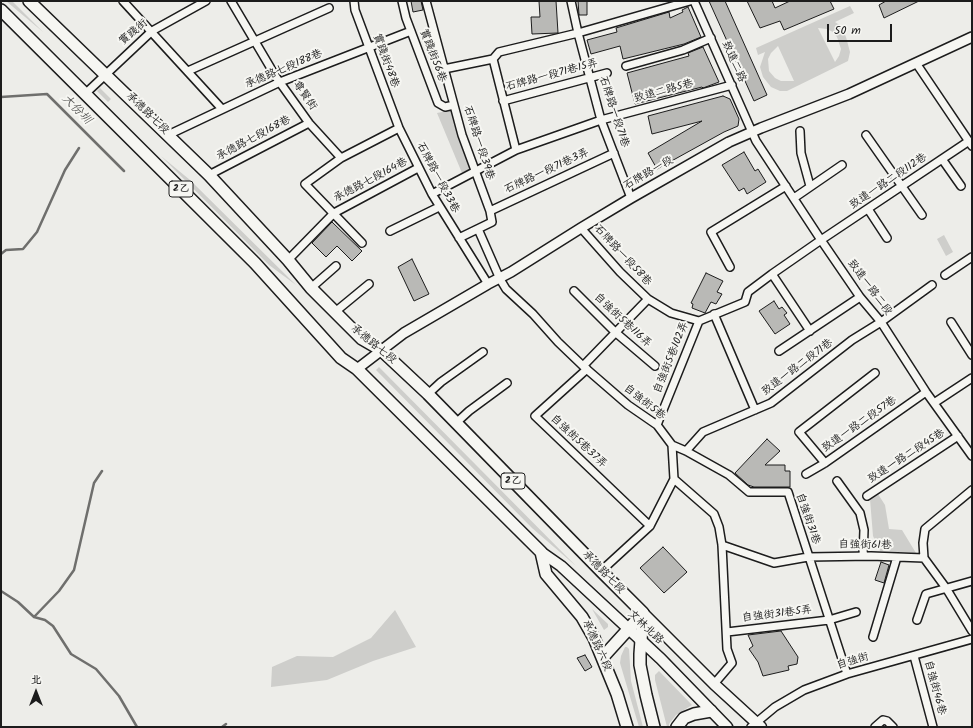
<!DOCTYPE html>
<html>
<head>
<meta charset="utf-8">
<style>
  body { margin:0 }
  #map { position:relative; width:973px; height:728px; overflow:hidden; background:#edede9; font-family:Kalam,"LXGW WenKai TC",sans-serif }
  canvas { display:block }
  .frame { position:absolute; inset:0; border:2px solid #1c1c1c; pointer-events:none }
  .north { position:absolute; left:16px; top:672px; width:40px; height:40px; -webkit-text-stroke:3px #f6f6f2; paint-order:stroke; rotate:0deg; font-size:11px; font-weight:700; line-height:16px; text-align:center; color:#1c1c1c }
  .north::after { content:''; display:block; margin:auto; width:14px; height:18px; background:#1c1c1c; clip-path:polygon(50% 0,100% 100%,50% 72%,0 100%) }
  .scale { position:absolute; left:827px; top:24px; width:65px; height:18px; box-sizing:border-box; border:2px solid #1c1c1c; border-top:0; padding-left:5px; font-size:12px; line-height:14px; white-space:nowrap; color:#1c1c1c; -webkit-text-stroke:3px #f6f6f2; paint-order:stroke }
</style>
</head>
<body>
<div id="map">
<canvas width="973" height="728"></canvas>
<div class="frame"></div>
<div class="north">北</div>
<div class="scale">50 m</div>
</div>
<script>
const g = document.querySelector('canvas').getContext('2d');
g.lineJoin = 'round';
function fill(path, color) { g.fillStyle = color; g.fill(path, 'evenodd'); }
const shape = rows => new Path2D(rows.map(r => 'M' + r).join(''));
function strokePath(path, color, width, dash) { g.strokeStyle = color; g.lineWidth = width; g.lineCap = dash ? 'butt' : 'round'; g.setLineDash(dash || []); g.stroke(path); }
function label(font, color, halo, rows, align = 'center') {
  g.font = font + ' Kalam,"LXGW WenKai TC",sans-serif'; g.lineWidth = 4; g.setLineDash([]); g.textBaseline = 'middle'; g.strokeStyle = halo; g.fillStyle = color; for (const [text, x, y, turn = 0] of rows) {
    g.save(); g.translate(x, y); g.rotate((+turn || 0) * Math.PI / 180); g.textAlign = isNaN(turn) ? turn : align; if (halo) g.strokeText(text, 0, 0); g.fillText(text, 0, 0); g.restore();
  }
}
const green = shape([
  [6,1,12,1,43,32],
  [850,6,854,13,835,22,841,26,846,37,850,52,848,61,787,91,780,91,771,87,763,77,760,67,765,52,758,55,756,48],
  [818,28,827,29,833,32,837,37,841,49,839,56,835,62],
  [778,46,794,81,781,81,775,78,769,71,768,59,771,53],
  [100,88,111,99,108,102,97,91],
  [452,110,470,169,462,173,437,113],
  [161,156,190,180,296,285,269,265],
  [944,235,953,252,946,256,937,239],
  [379,367,576,566,532,528,376,370],
  [878,494,885,505,889,529,902,530,916,553,880,551,873,536,870,499],
  [592,609,608,624,608,627,604,630],
  [395,610,416,647,373,661,327,680,271,687,272,667,297,656,333,657,371,638],
  [625,647,627,647,629,649,631,681,643,727,639,727,620,663,621,656],
  [659,671,692,705,676,715,669,724,669,727,667,727,655,680,655,675]
]);
const stream = shape([
  [1,97,47,94,124,171],
  [1,254,6,250,23,249,37,232,65,170,79,148],
  [102,471,94,483,74,570,59,591,34,617,45,620,53,626,71,654,96,669,119,696,137,727],
  [1,591,18,602,34,617],
  [222,727,226,724]
]);
const building = shape([
  [411,1,421,1,423,10,413,12,411,1],
  [539,1,556,1,558,33,532,34,531,17,540,17,539,1],
  [578,1,587,1,587,15,579,15,578,1],
  [709,1,725,1,767,95,754,101,709,1],
  [747,1,772,1,775,8,790,1,830,1,834,9,784,30,780,21,760,28,747,1],
  [886,1,919,1,884,18,879,5,886,1],
  [688,7,701,37,684,44,623,59,620,46,591,54,587,40,617,32,616,28,669,12,670,18,683,12,682,10,688,7],
  [703,47,719,82,703,88,702,87,635,104,627,73,689,56,688,53,703,47],
  [723,96,730,99,739,119,738,126,724,132,657,169,648,153,702,121,652,134,648,116,723,96],
  [744,152,755,171,758,169,766,182,747,194,744,188,739,191,722,165,744,152],
  [332,222,362,251,352,261,337,246,326,257,312,243,332,222],
  [412,259,429,294,414,301,398,267,412,259],
  [706,273,723,281,717,292,722,294,716,304,711,302,705,313,692,308,693,304,691,303,706,273],
  [774,301,779,309,782,307,787,313,784,315,790,324,775,334,759,311,774,301],
  [767,439,780,451,765,465,785,465,785,471,790,471,790,487,754,487,748,485,735,473,767,439],
  [663,547,687,572,664,593,640,568,663,547],
  [881,562,889,565,884,583,875,580,881,562],
  [781,631,798,657,797,664,788,666,789,670,763,676,758,662,749,649,753,646,748,635,781,631],
  [585,655,592,667,585,671,577,658,585,655]
]);
const minor = shape([
  [123,1,222,109],
  [231,1,276,77,309,123,341,158],
  [354,1,355,10,399,128,432,194,488,284],
  [402,1,406,18,438,103,445,107,454,105],
  [426,1,462,135,490,211,492,222,459,238],
  [571,1,578,33,601,120,631,198],
  [694,1,756,141,821,240,860,297,881,322,926,392,972,456],
  [493,59,516,150],
  [916,63,972,146],
  [626,66,683,50,711,38],
  [444,69,493,59,499,52,578,33,690,1],
  [188,71,329,8],
  [85,94,152,31,206,1],
  [503,101,607,73],
  [800,131,801,153,810,186],
  [168,135,280,82,411,31],
  [866,135,922,215],
  [942,159,961,186],
  [209,175,309,123],
  [432,194,516,150,601,120,732,85],
  [794,198,842,165],
  [868,209,887,238],
  [490,211,614,153],
  [581,228,620,272,648,299,671,313,699,321,745,302,748,292,772,274,821,240,969,141],
  [478,229,500,279,506,289,533,314,558,342,583,366,628,405,657,425,672,445,674,479,714,514,719,527,722,545,727,649,732,663,714,684],
  [390,231,439,207],
  [362,243,305,184,341,158,399,128],
  [288,260,334,213,418,168],
  [730,267,711,232,786,186],
  [772,274,810,331],
  [945,275,972,257],
  [311,288,336,266],
  [574,291,615,332,655,366],
  [335,312,369,284],
  [714,314,755,410],
  [951,322,972,355],
  [779,351,860,297],
  [583,366,648,299],
  [587,369,535,416,650,526],
  [428,394,441,382,483,352],
  [934,403,972,378],
  [456,423,469,411,507,383],
  [657,425,699,321],
  [672,445,686,451,729,475,749,492,788,492,847,674],
  [686,451,703,432,771,403,852,340,881,322,932,285],
  [825,463,799,432,875,373],
  [806,474,825,463,926,392],
  [837,481,860,513,864,530,863,556],
  [867,496,958,436],
  [722,545,774,563,808,557,871,556,924,558,946,588,972,631],
  [924,558,923,543,925,529,972,490],
  [601,571,650,526,674,479],
  [917,620,926,594,972,581],
  [727,632,829,620,856,612],
  [873,637,897,557],
  [914,656,933,727],
  [751,727,775,707,804,690,847,674,972,639],
  [875,727,883,720,887,721,893,727]
]);
const tertiary = shape([
  [357,369,404,333,488,284,511,272,581,228,631,198,729,142,761,128,849,94,972,37]
]);
const secondary = shape([
  [541,552,561,566,661,659,727,727],
  [643,613,714,684,761,727]
]);
const primary = shape([
  [29,1,209,175,288,260,311,288,362,339,381,350,428,394,601,571,643,613],
  [1,10,255,263,341,358,357,369,541,552,546,574,582,617,594,638,617,694,627,727],
  [643,613,640,654,640,665,646,695,654,727],
  [603,657,643,613],
  [677,727,684,718,694,714,711,711]
]);
const shields = [
  [181,189,24],
  [513,481,24]
];
const shieldNames = [
  ["2乙",181,189],
  ["2乙",513,481]
];
const streetNames = [
  ["實踐街",134,33,-40],
  ["實踐街56巷",432,56,69],
  ["實踐街48巷",385,61,70],
  ["致遠二路",733,62,66],
  ["承德路七段188巷",284,70,-23],
  ["石牌路一段71巷15弄",552,76,-15],
  ["致遠二路5巷",664,92,-15],
  ["尊賢街",304,96,55],
  ["石牌路一段71巷",613,112,72],
  ["承德路七段",147,114,44],
  ["承德路七段168巷",254,139,-28],
  ["石牌路一段39巷",478,143,72],
  ["石牌路一段71巷3弄",547,172,-25],
  ["石牌路一段",649,174,-30],
  ["石牌路一段33巷",437,178,62],
  ["承德路七段164巷",371,181,-28],
  ["致遠一路二段112巷",889,182,-34],
  ["石牌路一段58巷",622,256,47],
  ["致遠一路二段",869,288,53],
  ["自強街5巷116弄",622,321,43],
  ["承德路七段",373,345,39],
  ["自強街5巷102弄",672,358,-68],
  ["致遠一路二段71巷",798,368,-37],
  ["自強街5巷",644,403,38],
  ["致遠一路二段57巷",860,425,-35],
  ["自強街5巷37弄",578,442,43],
  ["致遠一路二段45巷",907,457,-33],
  ["自強街31巷",807,519,71],
  ["自強街61巷",865,546,1],
  ["承德路七段",603,573,45],
  ["自強街31巷5弄",777,615,-7],
  ["文林北路",645,628,43],
  ["承德路六段",596,646,65],
  ["自強街",853,662,-17],
  ["自強街46巷",934,688,75]
];
const waterNames = [
  ["大份圳",76,110,45]
];
fill(green, '#cececb');
strokePath(stream, '#6f6f6d', 2.5);
fill(building, '#b9b9b6');
strokePath(building, '#1c1c1c', 1);
strokePath(minor, '#1c1c1c', 10);
strokePath(tertiary, '#1c1c1c', 12);
strokePath(secondary, '#1c1c1c', 13);
strokePath(primary, '#1c1c1c', 14);
strokePath(minor, '#f6f6f2', 7);
strokePath(tertiary, '#f6f6f2', 9);
strokePath(secondary, '#f6f6f2', 10);
strokePath(primary, '#f6f6f2', 11);
for (const [x, y, w] of shields) { const box = new Path2D(); box.roundRect(x - w / 2, y - 8, w, 16, 3); g.fillStyle = '#f6f6f2'; g.fill(box); strokePath(box, '#1c1c1c', 1); }
label('bold 10px', '#1c1c1c', null, shieldNames);
label('11px', '#1c1c1c', '#f6f6f2', streetNames);
label('italic 12px', '#535352', '#f6f6f2', waterNames);
</script>
</body>
</html>
